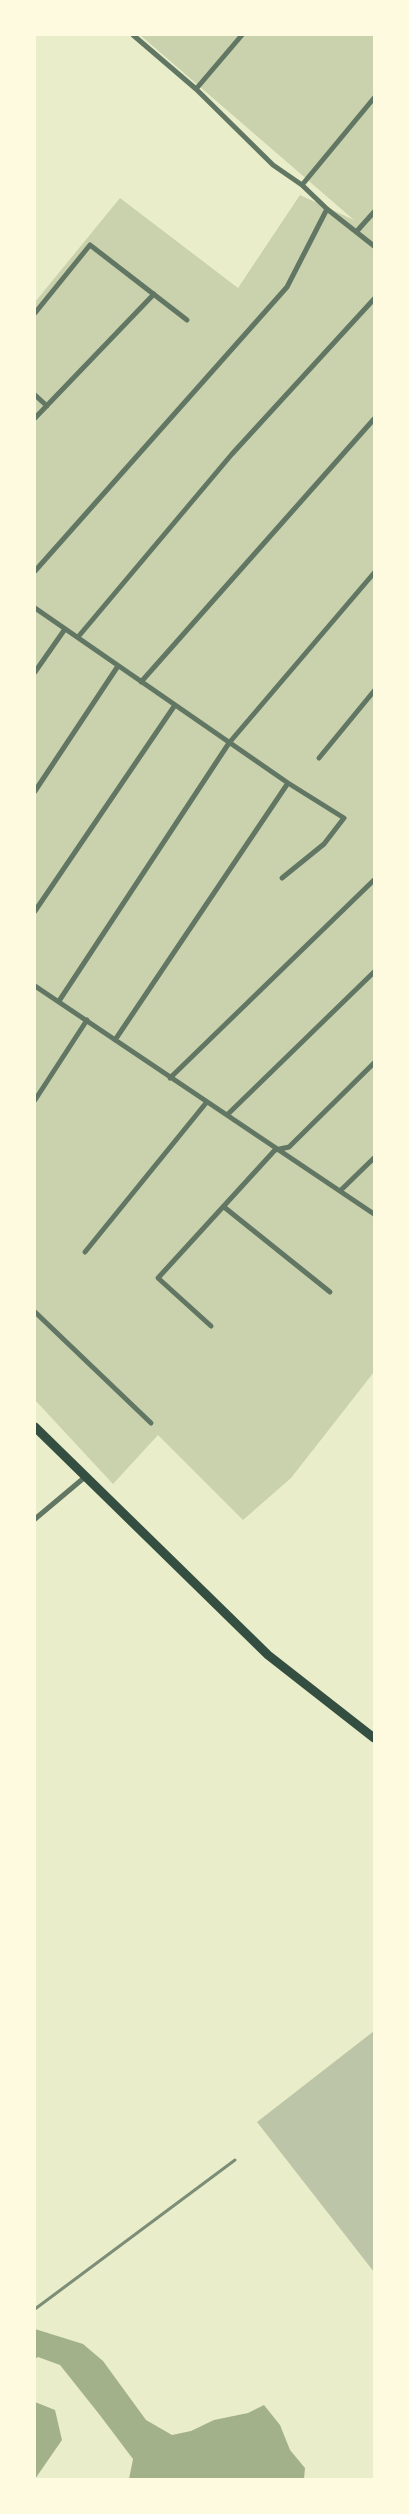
<!DOCTYPE html>
<html>
<head>
<meta charset="utf-8">
<style>
  body { margin:0 }
  #map { position:relative; width:409px; height:2514px; overflow:hidden; background:#e9edc9; font-family:Inter,sans-serif }
  canvas { display:block }
  .frame { position:absolute; inset:0; border:36px solid #fefae0; pointer-events:none }
</style>
</head>
<body>
<div id="map">
<canvas width="409" height="2514"></canvas>
<div class="frame"></div>
</div>
<script>
const g = document.querySelector('canvas').getContext('2d');
g.lineJoin = 'round';
function fill(path, color) { g.fillStyle = color; g.fill(path, 'evenodd'); }
const shape = rows => new Path2D(rows.map(r => 'M' + r).join(''));
function strokePath(path, color, width, dash) { g.strokeStyle = color; g.lineWidth = width; g.lineCap = dash ? 'butt' : 'round'; g.setLineDash(dash || []); g.stroke(path); }
const green = shape([
  [140,35,374,35,374,1372,291,1478,243,1520,158,1435,113,1484,35,1400,35,302,120,198,238,288,300,195,354,220]
]);
const water = shape([
  [35,2329,83,2344,103,2361,146,2420,172,2435,191,2431,214,2420,248,2413,264,2405,280,2425,290,2450,305,2468,304,2479,129,2479,133,2459,99,2414,60,2365,38,2357,35,2359],
  [35,2402,55,2410,62,2440,35,2479]
]);
const building = shape([
  [374,2031,374,2272,257,2122]
]);
const minor = shape([
  [133,35,196,89,273,165,302,185,327,209,374,246],
  [196,89,242,35],
  [302,185,374,98],
  [357,231,374,212],
  [35,313,90,245,187,320],
  [35,395,47,406],
  [35,418,154,294],
  [35,571,287,287,327,209],
  [35,608,288,783,344,818,324,844,282,878],
  [78,637,232,454,374,299],
  [35,672,65,629],
  [141,682,374,419],
  [319,758,374,691],
  [35,791,118,666],
  [35,911,175,705],
  [35,986,374,1214],
  [59,1001,229,743,374,573],
  [115,1040,288,783],
  [170,1078,374,880],
  [35,1100,87,1020],
  [227,1115,374,972],
  [340,1191,374,1158],
  [224,1207,330,1292],
  [85,1252,206,1103],
  [35,1312,151,1423],
  [211,1326,158,1278,275,1150,289,1147,374,1063],
  [35,1519,85,1477]
]);
const primary = shape([
  [35,1427,268,1655,374,1738]
]);
const rail = shape([
  [35,2309,235,2160]
]);
fill(green, '#cad2ad');
fill(water, '#a3b18a');
fill(building, '#bcc5a7');
strokePath(minor, '#617663', 5);
strokePath(primary, '#344e41', 9);
strokePath(rail, '#7c8e77', 3);
</script>
</body>
</html>
